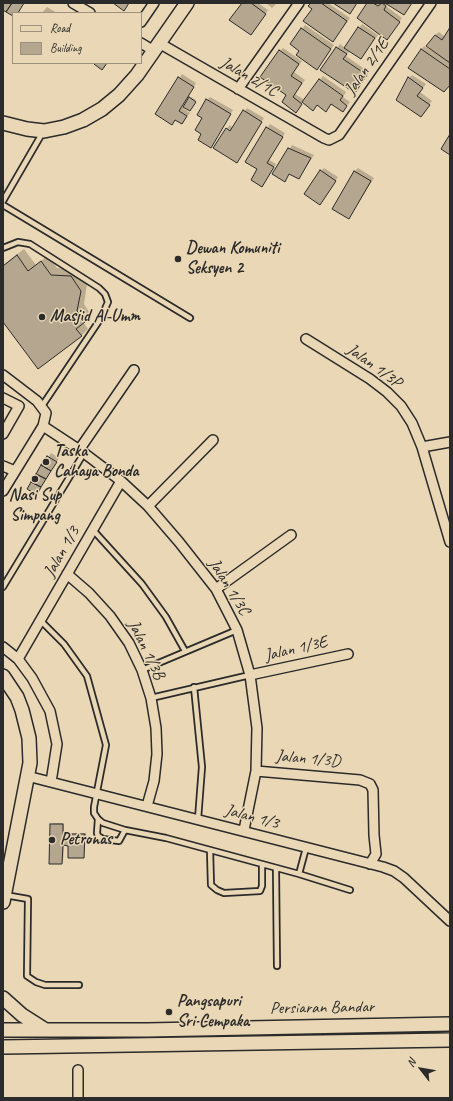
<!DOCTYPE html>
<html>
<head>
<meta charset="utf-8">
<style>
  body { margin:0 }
  #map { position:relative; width:453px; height:1101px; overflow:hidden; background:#ead7b5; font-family:Caveat,sans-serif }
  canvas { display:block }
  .frame { position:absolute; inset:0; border:4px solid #2b2b2b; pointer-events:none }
  .legend { position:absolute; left:12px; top:12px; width:130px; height:52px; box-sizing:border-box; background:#ead7b5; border:1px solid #9e927e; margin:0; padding:5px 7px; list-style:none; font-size:12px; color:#2b2b2b }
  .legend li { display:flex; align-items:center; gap:8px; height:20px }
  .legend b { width:20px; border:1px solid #9e927e }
  .north { position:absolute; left:401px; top:1049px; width:40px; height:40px; -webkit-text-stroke:3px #ead7b5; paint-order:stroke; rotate:301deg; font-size:11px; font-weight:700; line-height:16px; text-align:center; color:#2b2b2b }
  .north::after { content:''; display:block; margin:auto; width:14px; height:18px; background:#2b2b2b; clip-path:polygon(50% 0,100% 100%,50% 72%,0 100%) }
</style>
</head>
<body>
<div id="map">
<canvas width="453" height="1101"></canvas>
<div class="frame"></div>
<ul class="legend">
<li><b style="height:5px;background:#ead7b5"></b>Road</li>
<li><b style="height:11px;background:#b5a78f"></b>Building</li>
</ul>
<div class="north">N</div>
</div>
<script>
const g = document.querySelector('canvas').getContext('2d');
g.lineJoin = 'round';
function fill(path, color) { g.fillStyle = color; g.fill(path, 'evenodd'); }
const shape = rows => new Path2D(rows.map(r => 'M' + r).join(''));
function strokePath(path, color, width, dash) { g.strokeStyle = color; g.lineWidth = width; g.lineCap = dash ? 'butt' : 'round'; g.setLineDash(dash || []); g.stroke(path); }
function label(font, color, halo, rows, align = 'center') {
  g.font = font + ' Caveat,sans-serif'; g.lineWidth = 3; g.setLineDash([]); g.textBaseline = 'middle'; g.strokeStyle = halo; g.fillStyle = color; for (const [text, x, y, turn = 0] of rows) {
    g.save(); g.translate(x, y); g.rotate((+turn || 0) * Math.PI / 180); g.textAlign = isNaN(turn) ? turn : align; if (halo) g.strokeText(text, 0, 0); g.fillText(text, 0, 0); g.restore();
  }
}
const shadow = shape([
  [243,3,258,3,268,10,254,31],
  [266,3,277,3,272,8],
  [312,3,328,3,350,18,333,41],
  [369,3,412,3,388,3,386,6,402,18,390,35],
  [47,7,57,13,42,13],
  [362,24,378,35,361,58,350,50,346,56,369,72,358,88,337,48,340,44,345,48],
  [305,25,334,45,320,65,301,51,302,29],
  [450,30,450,83,421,50,424,46,432,51,435,35,439,32,445,37],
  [283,48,302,61,294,72,305,80,295,94,305,100,323,76,346,92,343,97,350,102,343,111,332,103,329,107,318,105,313,109,303,102,296,111,288,95,280,51],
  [182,74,196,83,182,107,190,113,182,123,176,119,172,123,157,114],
  [412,75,426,84,420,92,432,101,421,116,409,78],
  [191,97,196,100,191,108,190,98],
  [210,97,233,110,211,146,202,133,207,100],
  [247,108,264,118,237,162,226,129,230,125,233,128],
  [270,124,285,133,269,160,276,164,265,182,258,169,246,162],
  [292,145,314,155,299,178,290,173,284,180,274,174],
  [324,168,338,177,320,203,321,171],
  [358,168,374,178,349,218,355,171],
  [24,249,36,265,48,255,57,268,78,270,87,284,84,304,91,315,83,322,88,329,81,336,3,320,3,265],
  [51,453,59,458,37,494,28,489],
  [52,823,64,823,64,833,86,833,84,857,69,845,64,844,63,862,50,863]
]);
const building = shape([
  [3,3,12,3,6,12,3,10,3,3],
  [12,3,24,3,18,13,13,13,13,16,6,12,12,3],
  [113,3,129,3,124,11,113,3],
  [242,3,251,3,266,14,251,35,229,20,242,3],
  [311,3,321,3,347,21,333,42,303,21,312,9,308,6,311,3],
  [333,3,357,3,350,14,333,3],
  [367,3,373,3,378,6,382,3,386,6,384,10,400,22,387,40,357,18,367,3],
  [385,3,412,3,404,15,385,3],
  [358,27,375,38,361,59,344,48,358,27],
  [301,28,331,49,317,70,296,55,299,51,290,44,301,28],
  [449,29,450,30,450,63,426,46,435,35,442,40,449,29],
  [336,47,347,54,343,59,367,75,355,93,320,70,336,47],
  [421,49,450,69,450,85,444,92,408,68,421,49],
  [279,50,299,64,291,76,302,83,293,97,302,104,296,113,282,102,286,95,260,77,279,50],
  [95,63,107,63,102,70,94,64,95,63],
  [178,77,194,87,179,111,187,116,182,124,175,120,172,125,155,114,178,77],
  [408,77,423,88,417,96,430,105,421,117,396,100,408,77],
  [319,79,343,96,340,100,347,106,343,112,331,104,326,112,317,105,313,111,302,102,319,79],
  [189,97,196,102,190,111,183,107,189,97],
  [206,99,231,114,211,148,198,140,201,134,195,130,202,118,197,115,206,99],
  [243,110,262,122,237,163,213,148,226,128,230,131,243,110],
  [266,127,283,137,267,163,274,167,262,187,251,180,257,169,245,162,266,127],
  [450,134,450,155,441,149,450,134],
  [288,148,311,158,299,179,289,174,285,182,272,174,288,148],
  [320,170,336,181,320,205,304,194,320,170],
  [354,171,371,181,349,219,332,209,354,171],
  [17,255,28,271,41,261,51,275,71,276,81,291,77,311,85,322,76,329,82,336,38,369,3,322,3,266,17,255],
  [47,456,57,462,51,471,41,465,47,456],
  [41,465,51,471,46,479,36,474,41,465],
  [36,474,46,479,41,487,31,482,36,474],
  [31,482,41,487,37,495,27,489,31,482],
  [50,824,63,824,63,834,85,834,84,858,68,858,68,846,63,845,62,864,49,864,50,824]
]);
const lane = shape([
  [3,201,43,132],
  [3,205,190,318],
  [3,248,18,242,30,244,99,288,105,294,108,302,101,318,42,406],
  [93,530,142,584,166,617,185,651],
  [3,587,84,453],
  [40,620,64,644,87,676,106,745,94,807,94,813,98,819,103,823,125,830,166,838,299,874,306,848],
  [142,670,237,630],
  [194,687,202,767,198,819],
  [151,698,250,675],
  [98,819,97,833,98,836,103,839,119,841,125,830],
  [210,850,211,885,217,890,224,893,260,891,262,886,262,865],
  [276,869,277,966],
  [299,874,350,890],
  [5,895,28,899,27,976,36,982,45,985,79,985]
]);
const street = shape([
  [73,3,90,13],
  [141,22,154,3],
  [141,43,154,51],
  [159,43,324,138,329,140,339,135,431,3],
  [238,89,299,3],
  [306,339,370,379,387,392,401,406,412,423,422,447,450,542],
  [3,375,37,401,46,413,43,426,3,491],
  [3,398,19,406,3,434],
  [43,426,84,453,121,481,148,506,179,542,216,589,237,630,250,675,257,728,256,771,244,830],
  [422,447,450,442],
  [79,450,134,370],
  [3,466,15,471],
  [148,506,213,440],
  [67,574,89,593,110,616,129,643,142,670,151,698,156,728,157,754,154,781,147,806],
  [216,589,291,535],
  [3,647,18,659,32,678,50,711,57,744,51,782],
  [18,659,121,481],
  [250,675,348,654],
  [256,771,360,780,370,784,373,790,374,835,376,854,370,864],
  [27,776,383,867,394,871,404,878,450,921],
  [78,1070,78,1098]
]);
const secondary = shape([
  [3,123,27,129,44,131,64,127,83,120,102,109,119,95,137,75,187,3],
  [3,676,17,697,22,710,29,738,30,763,3,902],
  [3,998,22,1015,44,1029],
  [3,1030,147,1030,450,1024],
  [3,1047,450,1040]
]);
const markers = [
  [178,259,4,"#2b2b2b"],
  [42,317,4,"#2b2b2b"],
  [46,462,4,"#2b2b2b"],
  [35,479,4,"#2b2b2b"],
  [52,840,4,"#2b2b2b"],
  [169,1012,4,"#2b2b2b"]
];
const streetNames = [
  ["Jalan 2/1E",367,67,-55],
  ["Jalan 2/1C",249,77,30],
  ["Jalan 1/3P",374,366,36],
  ["Jalan 1/3",62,552,-60],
  ["Jalan 1/3C",229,587,58],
  ["Jalan 1/3E",296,649,-13],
  ["Jalan 1/3B",146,650,64],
  ["Jalan 1/3D",308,759,5],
  ["Jalan 1/3",252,817,15],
  ["Persiaran Bandar",322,1008,-1]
];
const poiNames = [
  ["Dewan Komuniti",186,249],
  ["Seksyen 2",186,269],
  ["Masjid Al-Umm",50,317],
  ["Taska",54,452],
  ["Cahaya Bonda",54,472],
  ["Nasi Sup",35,496,"center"],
  ["Simpang",35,516,"center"],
  ["Petronas",60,840],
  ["Pangsapuri",177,1002],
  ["Sri Cempaka",177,1022]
];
fill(shadow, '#0003');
fill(building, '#b5a78f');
strokePath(building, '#2b2b2b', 1);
strokePath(lane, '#2b2b2b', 8);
strokePath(street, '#2b2b2b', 12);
strokePath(secondary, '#2b2b2b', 16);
strokePath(lane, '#ead7b5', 4.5);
strokePath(street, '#ead7b5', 9);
strokePath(secondary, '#ead7b5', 13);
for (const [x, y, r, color] of markers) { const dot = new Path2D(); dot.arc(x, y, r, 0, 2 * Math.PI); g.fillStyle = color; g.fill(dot); strokePath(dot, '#ead7b5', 1.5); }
label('17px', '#2b2b2b', '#ead7b5', streetNames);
label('bold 17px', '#2b2b2b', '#ead7b5', poiNames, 'left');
</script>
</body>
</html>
